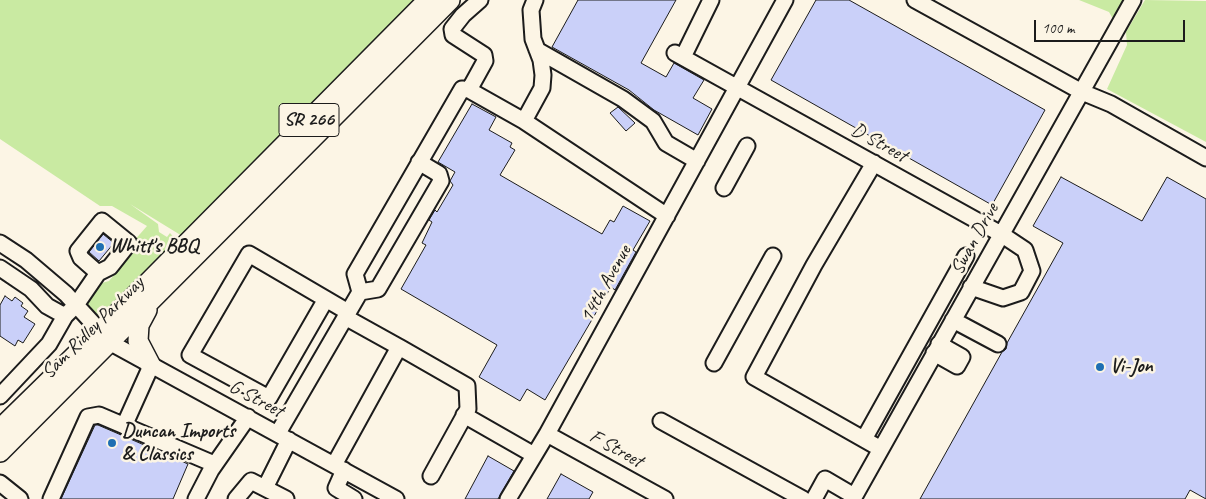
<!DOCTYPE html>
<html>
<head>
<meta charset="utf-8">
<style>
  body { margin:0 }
  #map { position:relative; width:1206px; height:499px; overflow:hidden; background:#fcf5e5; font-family:Caveat,sans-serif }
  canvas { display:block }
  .scale { position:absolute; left:1034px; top:20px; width:151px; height:22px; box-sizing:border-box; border:2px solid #1c1c1c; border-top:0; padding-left:6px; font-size:15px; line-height:18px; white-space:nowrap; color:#1c1c1c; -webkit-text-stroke:4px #fcf5e5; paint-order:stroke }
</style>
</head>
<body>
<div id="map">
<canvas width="1206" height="499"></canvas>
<div class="scale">100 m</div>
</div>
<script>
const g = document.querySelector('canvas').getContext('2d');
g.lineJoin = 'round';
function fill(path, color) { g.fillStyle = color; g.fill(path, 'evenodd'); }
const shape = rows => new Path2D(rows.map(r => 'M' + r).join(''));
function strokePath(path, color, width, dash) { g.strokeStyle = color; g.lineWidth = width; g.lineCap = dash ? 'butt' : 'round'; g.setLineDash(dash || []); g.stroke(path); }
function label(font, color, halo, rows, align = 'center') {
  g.font = font + ' Caveat,sans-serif'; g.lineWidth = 5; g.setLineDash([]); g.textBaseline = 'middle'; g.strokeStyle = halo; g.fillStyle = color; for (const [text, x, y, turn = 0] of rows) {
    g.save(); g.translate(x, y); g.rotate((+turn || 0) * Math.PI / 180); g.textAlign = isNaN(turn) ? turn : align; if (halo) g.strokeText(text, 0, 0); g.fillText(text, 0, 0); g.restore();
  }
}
const green = shape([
  [0,0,420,0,187,239,130,204,158,224,159,232,167,237,170,233,179,243,101,317,88,306,88,301,102,283,109,281,131,255,133,242,147,226,112,206,100,206,0,139],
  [1079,0,1124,0,1113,19,1109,12],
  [1145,0,1206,1,1206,142,1107,89,1127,45,1126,32]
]);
const building = shape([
  [578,0,676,0,641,63,666,77,674,63,704,80,693,98,712,109,698,135,654,110,629,90,552,47,578,0],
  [816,0,849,0,1045,110,992,205,771,80,816,0],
  [472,104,496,117,489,130,512,143,510,147,515,150,500,175,602,234,610,220,614,222,623,206,650,221,633,250,636,252,615,290,611,287,545,400,527,389,520,401,479,377,497,345,401,289,426,245,422,243,432,222,429,220,435,210,437,212,453,185,450,181,455,172,438,162,472,104],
  [618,107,635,123,626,131,610,113,618,107],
  [1061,177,1142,221,1167,177,1206,199,1206,499,1190,490,1185,499,920,499,1002,352,1006,349,1007,343,1063,243,1033,226,1061,177],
  [103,234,114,243,99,261,89,252,103,234],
  [5,296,12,301,15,297,23,303,21,306,28,311,24,317,35,324,23,343,18,340,15,346,0,336,0,305,5,296],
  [95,425,98,425,188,464,173,499,61,499,95,425],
  [488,456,514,471,498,499,465,499,488,456],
  [561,474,593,492,589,499,547,499,561,474]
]);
const minor = shape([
  [915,0,1082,92,1111,104,1206,158],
  [537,50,623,99,653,121,666,143,697,161],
  [675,53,1001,234,1025,250,1032,271,1021,292,1003,298,971,287],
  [683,57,711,0],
  [469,90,485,61,484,55,453,35,452,29,463,15,480,0],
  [524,121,667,216],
  [874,163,814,265,754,377,881,449],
  [724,188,747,146],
  [0,243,26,260,66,294,111,343,396,499],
  [0,268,31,289,47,306,65,316,49,344,0,396],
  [360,292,378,289,441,181,439,174,419,162],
  [326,299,269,398,190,355,249,254,348,312],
  [65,316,76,305,98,273,110,267,129,243,102,221,78,251,81,258,98,273],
  [345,317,399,347],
  [953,320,998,344],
  [934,353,957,366,962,357,939,344],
  [714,363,773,256],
  [464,415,534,455],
  [661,421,803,499],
  [124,426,151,366],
  [278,433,360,292,355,274,462,89,469,90,524,121,542,88,543,75,541,60,533,39,531,10,535,0],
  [547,434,665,499],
  [864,439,966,256],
  [334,465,399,347,467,386,468,409,431,476],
  [344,470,336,488,354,499],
  [0,483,20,499],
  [265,488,289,440],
  [51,499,88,417,99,415,214,464],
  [196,499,211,470,248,417],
  [236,499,251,481,286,499],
  [508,499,547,434,785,0],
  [814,499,825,479,854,496],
  [853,499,1133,0]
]);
const major = shape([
  [147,310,139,325,138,341,151,366],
  [0,429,100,331,428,0],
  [0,452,450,0]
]);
const markers = [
  [100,247,5,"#1f6fb2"],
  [1100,367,5,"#1f6fb2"],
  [112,443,5,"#1f6fb2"]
];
const shields = [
  [309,120,60]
];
const shieldNames = [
  ["SR 266",309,120]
];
const streetNames = [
  ["D Street",879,143,29],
  ["Swan Drive",975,239,-61],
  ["14th Avenue",606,284,-61],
  ["Sam Ridley Parkway",93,328,-45],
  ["G Street",256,399,28],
  ["F Street",616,449,29]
];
const poiNames = [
  ["Whitt's BBQ",110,247],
  ["Vi-Jon",1110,367],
  ["Duncan Imports",122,432],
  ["& Classics",122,455]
];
fill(green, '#c9eaa2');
fill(building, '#cad0f9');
strokePath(building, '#1c1c1c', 1);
strokePath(minor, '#1c1c1c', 19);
strokePath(major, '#1c1c1c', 22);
strokePath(minor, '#fcf5e5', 15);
strokePath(major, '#fcf5e5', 19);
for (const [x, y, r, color] of markers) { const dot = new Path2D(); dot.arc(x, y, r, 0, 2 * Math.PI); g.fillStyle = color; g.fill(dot); strokePath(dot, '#fcf5e5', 2); }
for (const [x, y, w] of shields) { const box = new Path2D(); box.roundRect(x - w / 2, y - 16.5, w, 33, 4); g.fillStyle = '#fcf5e5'; g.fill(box); strokePath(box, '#1c1c1c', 1); }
label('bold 19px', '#1c1c1c', null, shieldNames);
label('20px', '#1c1c1c', '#fcf5e5', streetNames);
label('bold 20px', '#1c1c1c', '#fcf5e5', poiNames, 'left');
</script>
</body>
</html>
